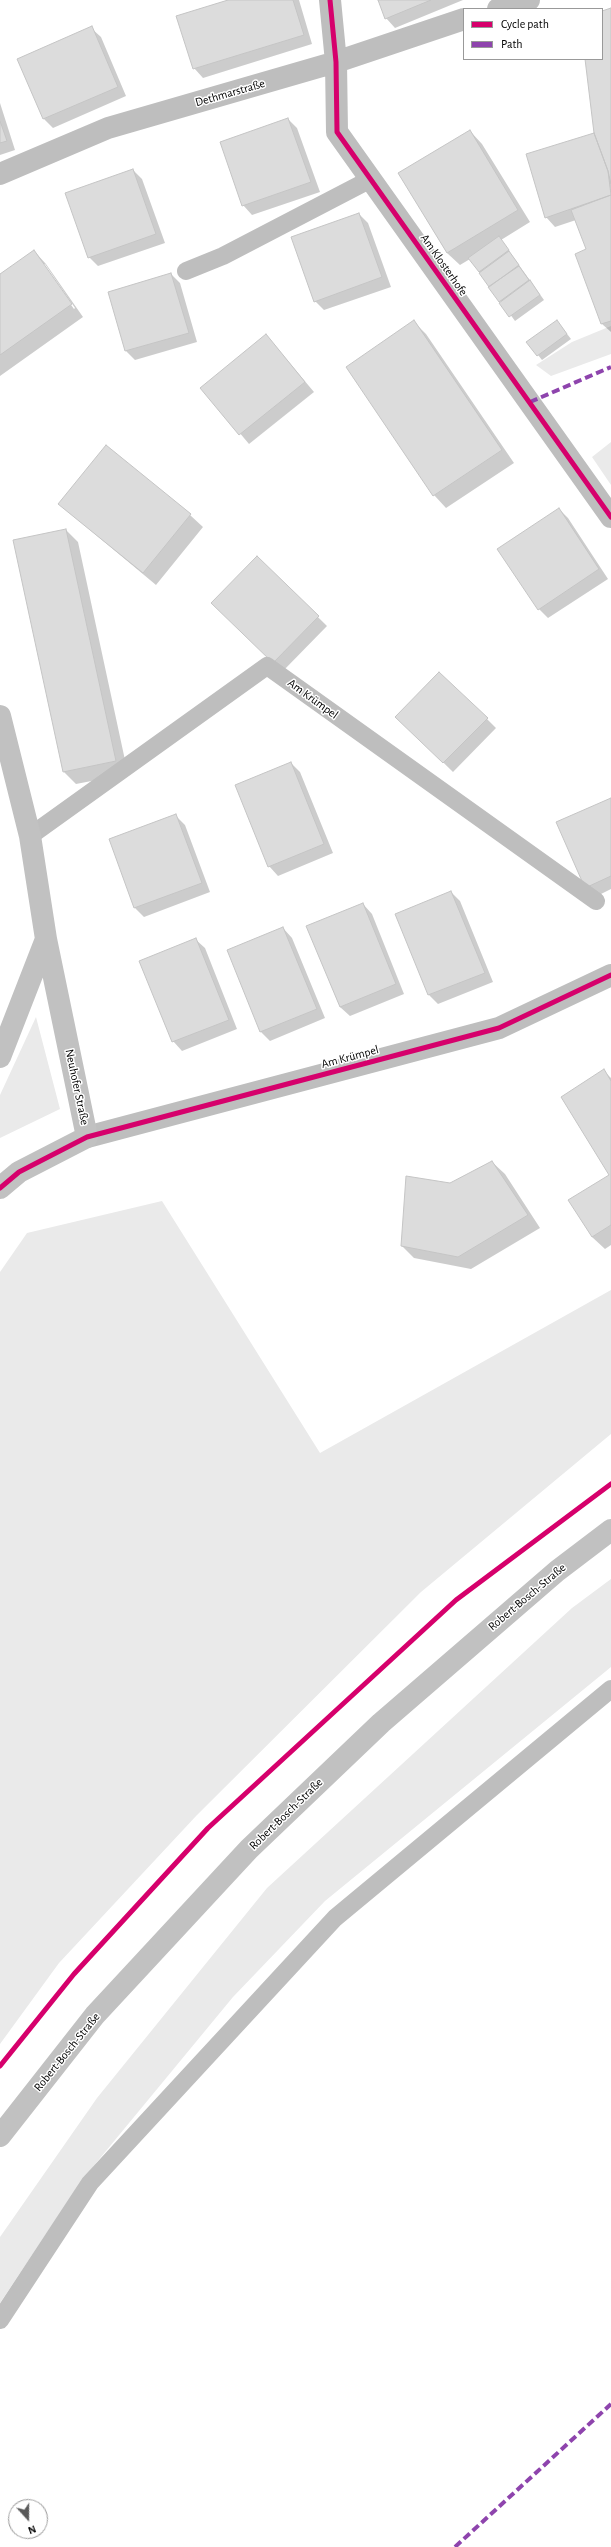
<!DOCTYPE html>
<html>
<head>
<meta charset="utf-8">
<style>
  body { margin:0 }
  #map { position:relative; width:611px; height:2547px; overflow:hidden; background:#fff; font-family:"Alegreya Sans",sans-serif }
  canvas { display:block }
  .legend { position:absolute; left:463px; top:8px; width:140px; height:52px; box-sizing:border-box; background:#fff; border:1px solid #999; margin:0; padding:5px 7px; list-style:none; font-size:12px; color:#000 }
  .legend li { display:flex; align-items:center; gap:8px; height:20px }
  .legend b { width:20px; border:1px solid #999 }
  .north { position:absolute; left:8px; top:2499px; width:40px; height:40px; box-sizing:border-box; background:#fff; border:1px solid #999; border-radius:50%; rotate:159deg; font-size:11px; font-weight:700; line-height:16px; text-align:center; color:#000 }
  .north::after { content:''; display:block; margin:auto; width:14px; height:18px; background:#595959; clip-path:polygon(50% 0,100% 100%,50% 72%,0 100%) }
</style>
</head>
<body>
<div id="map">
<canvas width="611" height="2547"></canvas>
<ul class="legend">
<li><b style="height:5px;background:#d6006c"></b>Cycle path</li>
<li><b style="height:5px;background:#8e44ad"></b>Path</li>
</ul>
<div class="north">N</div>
</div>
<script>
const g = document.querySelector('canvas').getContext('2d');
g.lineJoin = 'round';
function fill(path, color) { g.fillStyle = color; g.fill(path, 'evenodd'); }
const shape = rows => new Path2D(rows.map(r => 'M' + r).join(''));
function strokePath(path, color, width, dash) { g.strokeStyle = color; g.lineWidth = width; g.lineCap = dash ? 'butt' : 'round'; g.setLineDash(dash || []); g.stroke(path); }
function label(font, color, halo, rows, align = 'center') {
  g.font = font + ' "Alegreya Sans",sans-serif'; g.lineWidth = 3; g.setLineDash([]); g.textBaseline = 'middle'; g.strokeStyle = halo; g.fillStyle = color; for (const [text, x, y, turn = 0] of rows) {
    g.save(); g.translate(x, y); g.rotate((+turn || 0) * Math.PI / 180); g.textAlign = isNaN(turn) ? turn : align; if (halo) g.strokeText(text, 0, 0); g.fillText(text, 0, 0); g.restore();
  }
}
const green = shape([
  [611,326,611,354,551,376,536,365,572,342],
  [611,442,611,485,592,457],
  [36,1017,60,1109,0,1138,0,1095],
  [162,1201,320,1453,611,1290,611,1434,421,1592,197,1815,59,1963,0,2044,0,1272,27,1233],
  [611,1579,611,1667,325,1901,233,1997,82,2180,0,2303,0,2237,97,2098,267,1888,572,1608]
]);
const shadow = shape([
  [231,0,299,0,312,44,203,78,194,68],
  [379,0,463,0,395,28,386,18],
  [611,9,611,332,602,324,587,250,576,220,555,227,546,217,595,133,586,59,602,59,602,12],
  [91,28,101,37,126,96,53,128,44,119,18,59],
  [0,103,15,150,0,155],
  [288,119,297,128,320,192,252,215,243,205],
  [470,131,482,144,530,222,501,240,544,300,515,321,470,259,460,265,447,253,399,173],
  [133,170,142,179,165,243,98,266,89,257],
  [359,214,368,223,391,287,324,310,315,301],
  [34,251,46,264,83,317,0,376,0,275],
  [42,264,45,264,75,308,74,309],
  [171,274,180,283,197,342,135,360,126,351,109,292],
  [557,321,571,339,542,360,538,355],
  [414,322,426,334,514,463,446,508,434,495],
  [266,335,314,392,249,444,202,388],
  [59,504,190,515,203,527,156,585],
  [559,509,568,518,608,579,548,618,539,609],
  [66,530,78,542,128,774,76,784,64,772,15,541],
  [257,557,327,626,283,671,213,603],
  [487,719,496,728,453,772,406,726],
  [291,763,300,772,333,853,278,876,269,866],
  [611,800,611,889,595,897,585,887],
  [176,816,185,825,210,892,144,917,135,908,110,840],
  [451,892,460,901,493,982,438,1004,429,995,397,914],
  [363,904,372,914,404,994,350,1016,340,1007,308,926],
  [283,928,292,938,325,1018,270,1041,261,1032,228,951],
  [195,939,205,948,237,1029,182,1051,173,1041],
  [604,1071,611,1078,611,1245,605,1249,592,1237,611,1175],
  [492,1162,505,1174,540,1228,471,1269,414,1258,402,1246,450,1184]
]);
const building = shape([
  [228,0,293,0,304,35,193,69,176,16,228,0],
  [378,0,431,0,385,19,378,0],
  [611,8,611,184,608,171,594,133,585,59,602,59,602,11,611,8],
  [92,26,118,87,43,119,17,59,92,26],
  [288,118,311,182,242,206,220,142,288,118],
  [0,121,7,141,0,143,0,121],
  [470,130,518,210,447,253,398,173,470,130],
  [594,133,608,171,611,195,545,218,526,154,594,133],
  [133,169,156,234,88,258,65,193,133,169],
  [611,195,611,321,601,324,575,254,586,249,571,210,611,195],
  [359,213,382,277,314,302,291,237,359,213],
  [499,236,509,250,479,272,468,258,499,236],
  [34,250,72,304,0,355,0,274,34,250],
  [509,251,519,265,489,287,479,273,509,251],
  [519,266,529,280,499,302,488,287,519,266],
  [171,273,189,333,125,351,108,292,171,273],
  [530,280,540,295,509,317,499,303,530,280],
  [414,320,502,450,433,496,346,367,414,320],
  [557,320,567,334,537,356,526,342,557,320],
  [266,334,305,382,239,435,200,388,266,334],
  [106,445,191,514,143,573,58,504,106,445],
  [559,508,599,569,538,610,497,549,559,508],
  [66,529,116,761,63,772,13,540,66,529],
  [257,556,319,616,273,663,211,603,257,556],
  [439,672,488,718,443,763,395,717,439,672],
  [291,762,324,844,268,867,235,785,291,762],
  [611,798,611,876,585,888,556,822,611,798],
  [176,814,202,883,134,908,109,839,176,814],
  [451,891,485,973,428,995,395,914,451,891],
  [363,903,396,984,340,1007,306,926,363,903],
  [283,927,317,1009,260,1032,227,950,283,927],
  [196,938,229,1020,172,1042,139,961,196,938],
  [604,1069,611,1081,611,1225,592,1237,568,1200,609,1175,561,1097,604,1069],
  [492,1161,528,1215,458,1257,401,1246,406,1176,450,1183,492,1161]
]);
const lane = shape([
  [186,271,223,256,371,179],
  [30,836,267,666,596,901],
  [0,2320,90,2183,335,1918,611,1689]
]);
const street = shape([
  [330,0,336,62,337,132,611,517],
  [498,9,529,0],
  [0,174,108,128,336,62,464,19],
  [87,1137,499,1028,611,975]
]);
const secondary = shape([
  [0,716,30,836,46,939,87,1137,19,1172,0,1188],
  [0,1057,46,939],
  [0,2136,95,2015,249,1849,381,1723,557,1571,611,1530]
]);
const quiet = shape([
  [530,402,611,367],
  [455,2547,611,2404]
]);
const cycleway = shape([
  [330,0,336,62,337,132,611,517],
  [0,1188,19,1172,87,1137,499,1028,611,975],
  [0,2066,74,1974,208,1828,456,1600,611,1484]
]);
const streetNames = [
  ["Dethmarstraße",230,93,-16],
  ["Am Klosterhofe",444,265,55],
  ["Am Krümpel",313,699,36],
  ["Am Krümpel",350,1057,-15],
  ["Neuhofer Straße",77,1087,78],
  ["Robert-Bosch-Straße",527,1597,-40],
  ["Robert-Bosch-Straße",286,1814,-44],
  ["Robert-Bosch-Straße",67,2052,-51]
];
fill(green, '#eaeaea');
fill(shadow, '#0003');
fill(building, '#dcdcdc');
strokePath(building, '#c5c5c5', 1);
strokePath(lane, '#bebebe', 18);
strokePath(street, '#bebebe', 22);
strokePath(secondary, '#c1c1c1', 22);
strokePath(quiet, '#8e44ad', 4, [8, 4]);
strokePath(cycleway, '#d6006c', 5);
label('12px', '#000', '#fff', streetNames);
</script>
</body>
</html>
